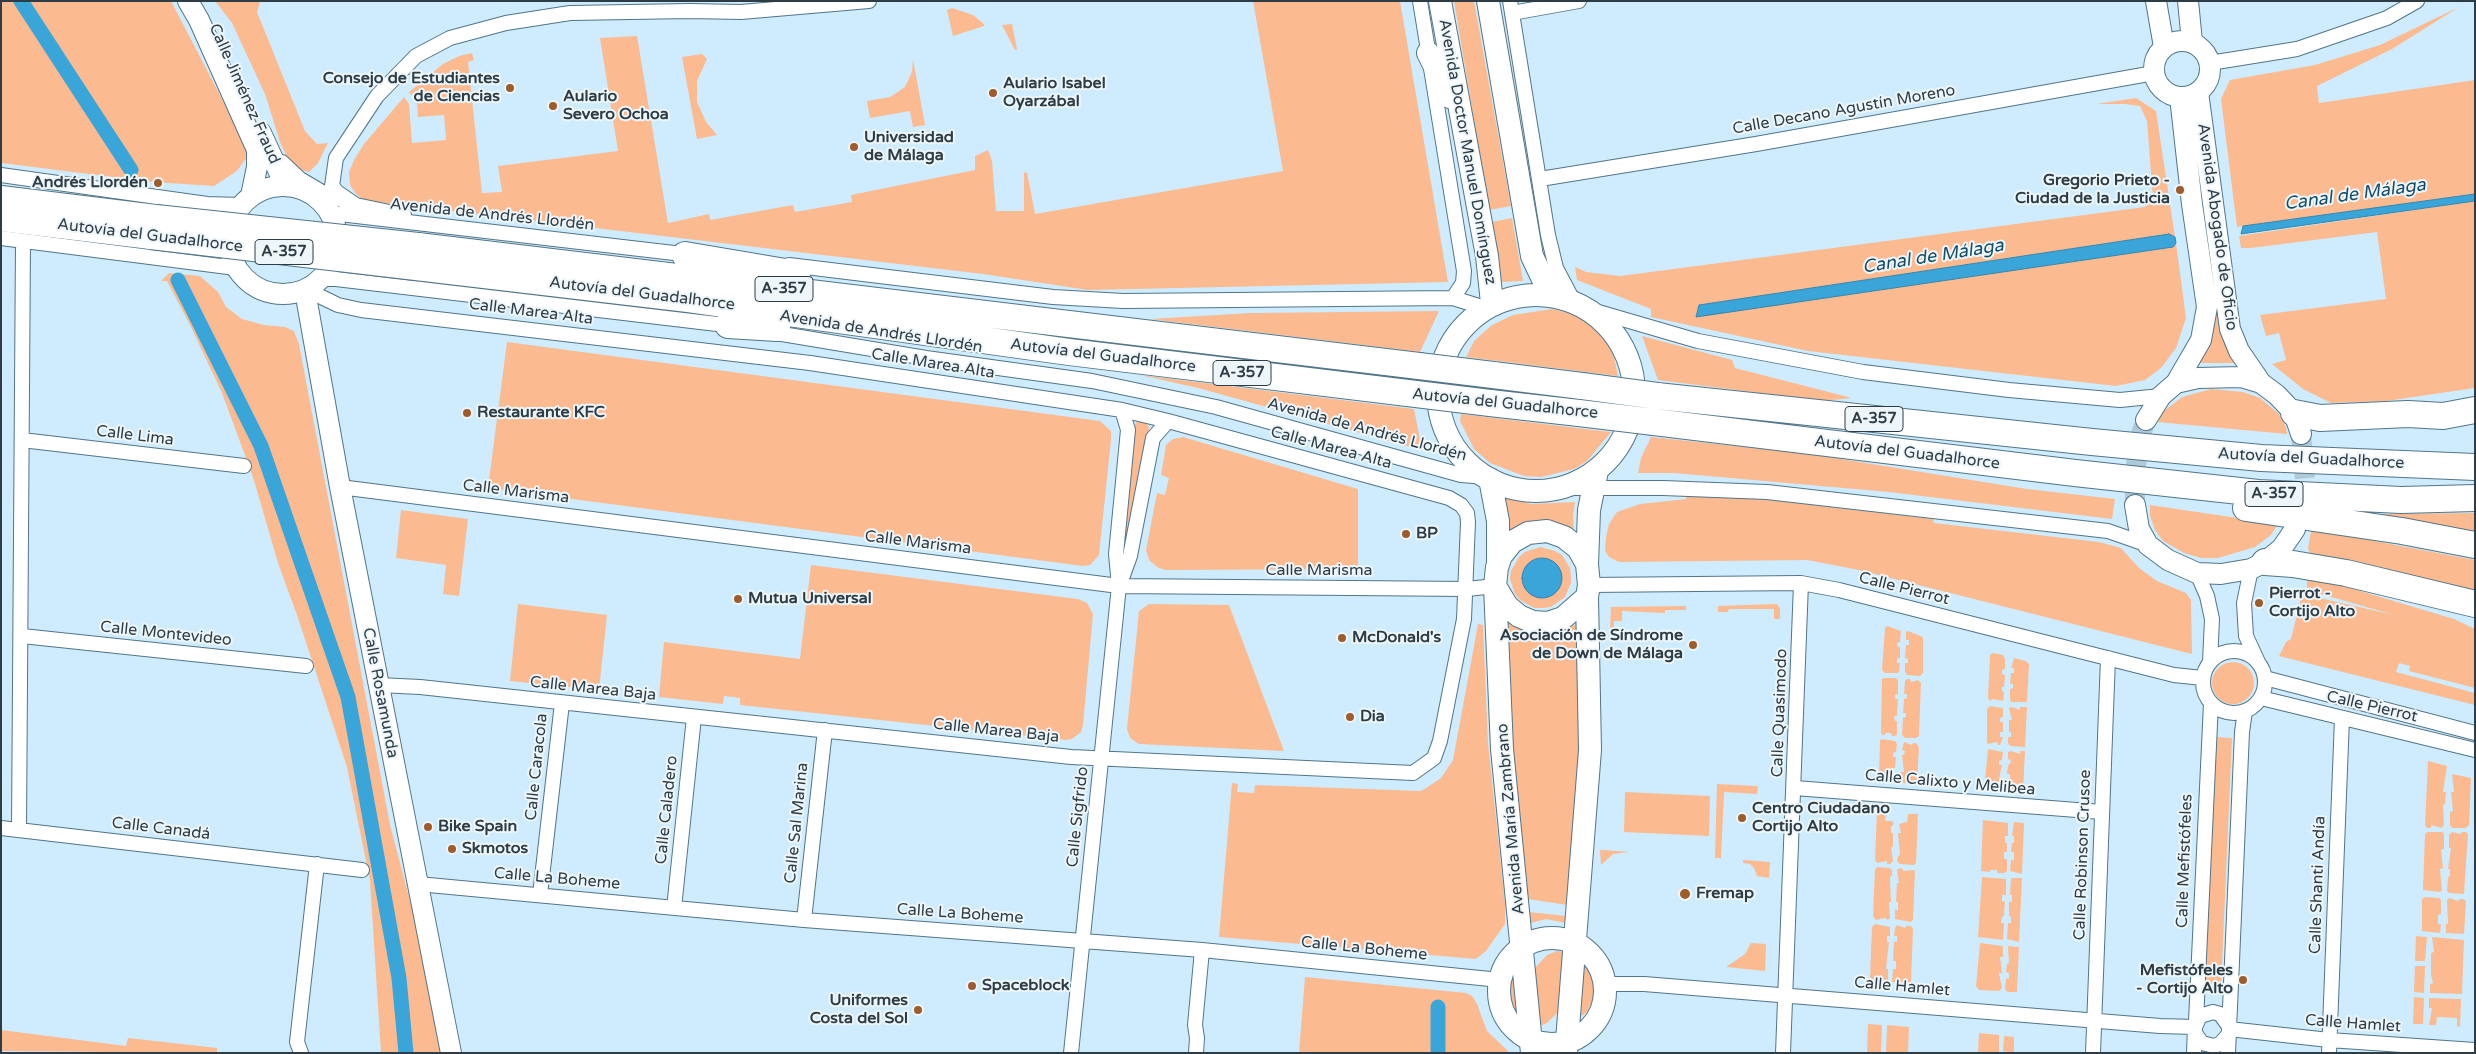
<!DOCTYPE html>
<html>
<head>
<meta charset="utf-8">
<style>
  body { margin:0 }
  #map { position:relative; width:2476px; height:1054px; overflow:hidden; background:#ceecfe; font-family:"Varela Round",sans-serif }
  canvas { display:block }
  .frame { position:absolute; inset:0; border:2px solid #2d3c45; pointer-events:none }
</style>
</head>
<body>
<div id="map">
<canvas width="2476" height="1054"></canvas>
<div class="frame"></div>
</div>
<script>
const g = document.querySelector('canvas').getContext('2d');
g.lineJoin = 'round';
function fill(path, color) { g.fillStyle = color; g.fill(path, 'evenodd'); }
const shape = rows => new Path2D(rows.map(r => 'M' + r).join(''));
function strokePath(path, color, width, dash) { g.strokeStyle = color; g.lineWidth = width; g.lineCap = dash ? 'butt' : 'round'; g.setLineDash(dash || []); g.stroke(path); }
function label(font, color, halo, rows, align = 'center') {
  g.font = font + ' "Varela Round",sans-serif'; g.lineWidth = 4; g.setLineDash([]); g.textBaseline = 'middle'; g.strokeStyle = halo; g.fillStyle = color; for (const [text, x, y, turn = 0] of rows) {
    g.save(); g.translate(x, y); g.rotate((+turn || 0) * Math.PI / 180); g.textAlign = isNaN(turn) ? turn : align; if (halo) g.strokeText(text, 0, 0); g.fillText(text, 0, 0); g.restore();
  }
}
const green = shape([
  [1,1,171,1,250,153,237,171,214,186,153,182,1,163],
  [215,1,263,1,260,2,257,12,305,131,317,144,328,143,318,163,309,172,294,168,289,162,280,142,265,94,232,23],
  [1253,1,1400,1,1448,282,1088,290,983,274,376,202,362,199,356,194,350,185,349,172,354,160,364,144,404,97,409,104,412,143,446,140,444,115,418,117,417,103,409,92,443,64,459,56,472,53,474,60,468,62,482,193,502,192,498,166,618,151,600,38,637,36,668,223,709,214,710,220,793,205,795,212,852,202,851,195,975,170,975,156,988,150,992,161,996,211,1024,211,1024,173,1027,172,1035,214,1283,171],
  [1454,1,1474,1,1511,206,1489,210],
  [2459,7,2392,49,2317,86,2319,103,2475,80,2475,194,2237,227,2221,99,2230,80,2315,65,2380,45],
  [952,8,973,15,984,24,984,26,953,36,947,10],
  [1012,24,1017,49,1015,50,1002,25],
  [702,54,707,59,697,81,697,102,706,122,717,135,697,139,682,57],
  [913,59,925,125,913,127,910,111,870,118,867,101,890,97,905,87,912,72],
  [2136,98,2156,111,2175,237,2169,234,1699,305,1696,316,2172,247,2176,243,2186,318,2176,348,2161,368,2145,380,2116,386,1808,351,1651,317,1651,309,1577,280,1575,267,1586,272,1620,276,2145,207,2153,199,2147,121,2140,106,2125,104,2096,104],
  [2195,123,2220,324,2224,341,2236,363,2199,363,2206,346,2192,124],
  [2475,201,2475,388,2386,401,2331,403,2303,389,2272,364,2286,360,2279,333,2266,336,2260,315,2386,299,2377,232,2251,248,2241,248,2239,236],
  [1512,218,1523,281,1501,282,1492,222],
  [169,273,200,276,218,292,226,307,242,319,264,325,285,327,294,331,299,344,390,825,418,931,441,1053,381,1053,370,881,347,767,297,615,278,563,253,477,222,393,191,327,167,281,161,281],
  [1552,309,1573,314,1589,323,1603,335,1614,357,1618,376,1466,357,1474,341,1492,325,1513,315],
  [1439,311,1420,352,1150,319,1250,313],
  [1642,336,1732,360,1735,368,1852,398,1822,401,1658,380],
  [507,342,1100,421,1111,431,1111,440,1099,555,1090,565,1083,566,488,488],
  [1140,375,1414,409,1422,450,1198,388],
  [2211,389,2243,392,2260,398,2279,414,2286,427,2287,434,2157,422,2160,414,2182,397],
  [1461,414,1577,428,1611,432,1587,461,1574,469,1541,477,1524,476,1490,463,1474,449,1460,421],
  [1143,421,1148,425,1149,430,1125,548,1122,550,1132,429,1137,422],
  [1183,437,1358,489,1358,569,1165,570,1157,567,1149,560,1146,550,1157,493,1165,495,1169,478,1161,475,1166,445,1173,439],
  [1651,437,1810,454,2027,489,2115,499,2112,519,1889,492,1674,473,1638,473,1641,458],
  [1687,494,1761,499,1933,519,1934,523,2099,542,2121,548,2139,568,2157,581,2186,593,2191,600,2192,654,1859,570,1807,560,1619,562,1609,557,1605,551,1606,537,1609,524,1617,512,1640,504,1686,499],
  [1501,496,1531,504,1575,502,1573,516,1574,534,1509,534],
  [2150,505,2278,524,2271,535,2255,547,2218,558,2201,558,2184,553,2163,541,2155,530,2150,516],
  [401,510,468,519,459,596,443,594,446,565,396,558],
  [2475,513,2475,533,2375,514],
  [2316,530,2475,560,2475,596,2310,554,2308,548,2311,531],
  [1540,547,1555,551,1562,555,1570,568,1571,576,1571,583,1565,597,1551,607,1543,608,1534,608,1520,600,1515,594,1510,579,1511,571,1519,557,1525,552],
  [1538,558,1554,562,1561,572,1557,592,1544,598],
  [811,565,1078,599,1087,603,1093,614,1083,725,1081,732,1072,739,1066,740,740,705,740,698,724,696,723,704,659,697,664,642,800,659],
  [2307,575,2454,619,2475,629,2475,688,2409,671,2410,666,2399,663,2396,672,2475,693,2475,705,2279,656,2286,642,2291,639,2302,594,2394,615,2307,590],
  [518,604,607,615,599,690,510,681],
  [1149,604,1229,605,1284,751,1139,744,1130,738,1127,729,1139,611],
  [1777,604,1780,609,1780,619,1774,619,1774,609,1729,609,1728,612,1718,612,1718,606],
  [1686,606,1686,610,1665,610,1665,613,1622,611,1622,621,1614,621,1614,630,1610,630,1611,607],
  [1506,621,1528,634,1540,636,1555,635,1580,622,1579,744,1567,905,1528,899,1509,720],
  [1478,624,1483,625,1488,743,1505,903,1505,924,1486,951,1476,959,1219,937,1232,783,1238,784,1237,792,1254,793,1255,785,1421,791,1426,788,1441,778,1453,760],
  [1887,626,1901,631,1900,642,1897,643,1898,647,1900,647,1900,658,1897,659,1897,663,1900,663,1899,672,1897,673,1885,673,1882,670,1885,628],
  [1908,631,1923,637,1923,673,1920,676,1907,675,1905,672,1905,663,1908,663,1908,659,1905,658,1906,645,1909,645,1909,640,1906,640,1906,632],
  [1993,653,2003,655,2005,659,2005,669,2002,670,2002,674,2005,675,2004,687,2002,687,2002,691,2004,692,2003,701,1993,699,1990,701,1988,698,1990,655],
  [2014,658,2026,661,2029,664,2027,702,2011,702,2010,699,2010,689,2013,688,2013,684,2010,684,2011,673,2014,673,2014,668,2011,668],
  '2212 683a21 21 0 1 1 42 0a21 21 0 1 1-42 0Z',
  [1884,678,1896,678,1898,681,1898,694,1895,695,1895,699,1898,699,1897,716,1894,716,1895,721,1897,721,1897,735,1894,736,1892,736,1891,733,1885,733,1885,735,1882,735,1881,732,1882,679],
  [1907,679,1910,679,1911,682,1918,680,1921,683,1919,736,1916,738,1905,738,1902,735,1903,718,1906,717,1906,713,1903,713,1904,699,1907,698,1907,694,1904,694,1905,681],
  [1990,706,2003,708,2003,717,2000,718,2000,722,2003,722,2003,732,2000,732,2000,737,2003,737,2000,745,1998,745,1997,742,1988,744,1987,742,1987,709],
  [2012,707,2020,710,2020,707,2027,707,2025,747,2010,746,2008,743,2008,737,2011,737,2011,732,2009,732,2009,720,2012,720,2009,708],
  [2215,737,2232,738,2221,987,2205,986],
  [1882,739,1895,741,1897,744,1896,752,1893,753,1893,757,1896,757,1895,768,1893,768,1895,779,1892,782,1881,782,1879,777,1880,740],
  [1904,742,1912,745,1913,743,1916,743,1919,747,1917,781,1914,784,1903,783,1901,780,1901,772,1904,772,1902,755,1904,755,1905,751,1902,750],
  [1988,749,2003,752,2002,760,1999,761,1999,765,2002,765,1999,779,2002,780,2001,791,1984,790],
  [2011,751,2020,754,2020,751,2025,751,2023,793,2007,791,2007,779,2010,779,2010,774,2007,774,2008,765,2010,764,2011,760,2008,759,2008,752],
  [2428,761,2447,766,2443,792,2446,792,2445,804,2443,805,2444,825,2442,828,2431,825,2431,828,2427,828,2425,825],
  [2452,774,2471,778,2469,825,2466,828,2452,828,2450,825,2450,812,2453,811,2451,792,2454,792],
  [1717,784,1758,786,1757,794,1724,792,1721,858,1715,858],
  [1625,792,1710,796,1709,836,1624,832],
  [1877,811,1886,812,1885,821,1892,821,1894,824,1891,827,1891,833,1893,833,1893,847,1891,847,1893,861,1890,864,1887,864,1887,861,1877,863,1875,860],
  [1908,814,1918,814,1916,863,1914,865,1900,864,1897,861,1898,856,1900,855,1898,833,1901,833,1899,824,1907,822],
  [1983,820,2008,823,2008,836,2005,836,2005,843,2007,843,2007,852,2004,852,2004,859,2007,859,2007,871,2004,873,1997,873,1997,870,1990,870,1990,872,1981,871],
  [2014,822,2024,823,2022,874,2010,871,2011,860,2014,860,2014,852,2011,852,2012,843,2014,843,2014,836,2012,836],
  [2428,832,2442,832,2444,834,2444,849,2441,850,2443,868,2440,869,2442,891,2439,892,2423,890,2425,834],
  [2452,832,2461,834,2462,832,2466,832,2468,834,2464,894,2449,893,2447,891,2448,877,2450,876,2450,869,2448,869,2451,848,2449,848,2449,835],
  [1600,850,1604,850,1629,852,1613,854,1601,865],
  [1743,860,1770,862,1769,878,1757,876,1754,868,1750,864,1743,863],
  [1877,867,1890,868,1892,870,1892,876,1890,877,1891,902,1889,902,1890,918,1888,920,1885,918,1876,920,1873,916,1875,870],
  [1900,868,1903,869,1903,871,1915,870,1913,920,1911,922,1895,919,1895,910,1898,910,1898,902,1896,902,1897,883,1899,883,1897,870],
  [1982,877,2006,879,2006,895,2002,895,2002,901,2005,902,2004,916,2002,917,2001,923,2004,923,2003,940,1978,937],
  [2011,878,2022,878,2019,942,2007,939,2008,923,2011,923,2011,917,2009,916,2009,902,2012,902,2012,895,2010,895],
  [2425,897,2439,898,2441,900,2441,914,2438,915,2438,924,2441,924,2440,933,2422,931,2422,899],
  [2449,898,2459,901,2459,899,2463,899,2466,901,2464,934,2446,933,2446,924,2448,924,2447,900],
  [1529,912,1566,916,1566,923,1546,919,1531,923],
  [1875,924,1890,927,1890,936,1887,936,1887,942,1889,942,1886,969,1888,969,1888,982,1870,980,1872,927],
  [1897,925,1905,928,1906,926,1911,926,1913,929,1911,983,1892,982,1893,969,1896,969,1896,961,1893,961,1894,942,1897,942,1897,936,1894,936,1895,928],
  [2416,936,2427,937,2425,961,2415,961],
  [2432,937,2464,940,2462,994,2430,993,2430,984,2433,983,2431,975,2431,953,2434,952],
  [1751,943,1766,944,1765,971,1726,967,1745,954],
  [1980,943,2003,946,2003,957,2000,957,2002,973,1999,973,2002,988,1999,991,1979,990,1976,986],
  [2008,946,2019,947,2017,992,2008,992,2005,989,2006,979,2009,978,2009,973,2006,972,2007,964,2009,963],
  [1557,951,1563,952,1558,1012,1547,1023,1540,1026,1535,968,1547,955],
  [1579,958,1587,966,1593,981,1595,996,1587,1012,1577,1019],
  [1517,964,1524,1024,1515,1016,1507,1002,1506,989,1510,971],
  [2415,966,2425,966,2424,993,2414,992],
  [1305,977,1466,993,1472,996,1477,1004,1487,1031,1510,1053,1299,1053],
  [2414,997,2424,998,2423,1024,2413,1024],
  [2429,998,2461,999,2460,1027,2457,1026,2457,1018,2437,1017,2436,1025,2429,1025,2432,1008,2429,1008],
  [1868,1024,1882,1025,1881,1053,1867,1053],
  [1887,1025,1909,1027,1908,1053,1886,1053],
  [1,1030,126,1046,128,1038,217,1048,217,1053,1,1051],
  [1979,1033,1999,1035,1999,1053,1978,1053],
  [2004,1036,2014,1037,2014,1053,2003,1051]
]);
const water = shape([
  [2475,194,2475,201,2241,234,2243,226,2475,194],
  [2169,234,2175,237,2176,243,2173,247,1696,317,1699,305,2169,234],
  '1522 578a20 20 0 1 1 40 0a20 20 0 1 1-40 0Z'
]);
const canal = shape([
  [21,1,131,170],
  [178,280,261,446,348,697,399,978,406,1053],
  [1438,1007,1438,1053]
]);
const secondaryTunnel = shape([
  [2135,505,2135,473,2140,437,2146,420],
  [2300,508,2305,479,2301,434]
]);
const street = shape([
  [1420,1,1464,271,1463,283,1453,298],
  [1510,1,1548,235,1556,268,1574,302],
  [1512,13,1579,1],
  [2210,63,2297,49,2387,18,2417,1],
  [282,162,300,179,327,195,356,205,404,215],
  [1,175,207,204,241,205],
  [1540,179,1756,144,2154,73],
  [356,205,337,192,332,186,336,158,377,96,416,56,450,38,506,23,570,13,690,11,741,12,869,1],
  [331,213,691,255],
  [1,238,236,268],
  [789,265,1053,297,1123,301,1453,298,1485,308],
  [321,279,336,279,734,326],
  [307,290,338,305,361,310,810,363,1122,410,1168,421,1449,498,1461,505,1467,513,1468,522,1464,619,1440,741,1434,758,1413,773,1071,757,420,687,379,685],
  [1588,309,1698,341,1863,372,2009,390,2120,400,2161,396],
  [770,332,926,358,1092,381,1216,407,1461,475,1486,477],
  [22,440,244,466],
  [340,487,1119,586,1467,589,1495,586],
  [1566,488,1663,488,1767,492,2108,531,2148,545],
  [2251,569,2244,603,2246,636,2258,662],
  [2197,573,2207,596,2212,619,2210,662],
  [1121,581,1130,556,1153,438,1168,421],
  [1589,585,1801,583,1839,590,2174,675,2203,678],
  [22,636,306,666],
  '2203 682a31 31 0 1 1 62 0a31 31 0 1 1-62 0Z',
  [2265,678,2475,733],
  [2261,698,2475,750],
  [1795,788,2102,812],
  [1,828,362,870],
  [19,830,23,241],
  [418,884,804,920,1202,950,1500,980],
  [540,895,562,703],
  [674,908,694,717],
  [804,920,825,730],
  [1606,984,1644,984,2160,1026,2195,1027],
  [2196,1021,2211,703],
  [2229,1029,2329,1040,2475,1050],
  [2195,1033,2202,1043,2214,1046,2220,1044,2228,1035],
  [301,1053,297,1042,317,864],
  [1071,1053,1119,586,1116,554,1128,430,1122,410],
  [1196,1053,1197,1038,1195,1025,1202,950],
  [1783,1053,1801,583],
  [2093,1053,2108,658],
  [2194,1053,2195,1027,2200,1016,2213,1012,2220,1014,2228,1025],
  [2228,1053,2242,732,2245,711],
  [2329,1053,2342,718]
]);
const secondary = shape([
  [188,1,199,20,257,150,257,167,251,196],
  [2156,1,2164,47],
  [2188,1,2192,42],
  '2154 69a28 28 0 1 1 56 0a28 28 0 1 1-56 0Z',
  [2198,92,2230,329,2239,351,2261,383],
  [261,133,279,172,290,186],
  '229 240a54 54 0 1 1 108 0a54 54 0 1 1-108 0Z',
  [305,291,340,487,451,1053],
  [2176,383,2201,340,2207,307,2192,204,2180,97],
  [2146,420,2161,396,2176,383,2198,378,2241,377,2261,383,2277,395,2294,413,2301,434],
  [2135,505,2139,529,2148,545,2168,560,2197,573,2221,574,2251,569,2265,562,2282,548,2295,529]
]);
const primary = shape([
  [1440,1,1487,256,1492,303],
  [1488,1,1532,256,1550,294],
  [1428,53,1450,97],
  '1438 393a98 98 0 1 1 196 0a98 98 0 1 1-196 0Z',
  [1490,479,1498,521,1498,565],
  [1547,531,1564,537,1578,548,1587,564,1589,585,1587,597,1563,618,1548,623,1533,622,1519,616,1507,606,1495,586,1497,567,1501,556,1512,542,1528,533,1547,531],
  [1587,564,1589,510,1597,471],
  [1495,586,1502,749,1532,1053],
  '1499 991a53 53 0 1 1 106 0a53 53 0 1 1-106 0Z',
  [1566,1053,1590,750,1587,597]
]);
const highway = shape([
  [1,199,156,218],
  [1,218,151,236],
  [418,246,1419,366],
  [685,255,797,274],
  [416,267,688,299,1069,352,1416,394],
  [728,325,777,328],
  [1493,375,1582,386],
  [1657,396,2092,442,2261,458,2475,467],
  [1490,403,1579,413],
  [2294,413,2320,418,2408,414,2443,416,2475,410],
  [1654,422,2075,473,2258,493,2401,500,2475,498],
  [2246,508,2402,531,2475,545],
  [2265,562,2293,564,2346,573,2475,604]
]);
const highwayBridge = shape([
  [156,218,418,246],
  [151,236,416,267],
  [1419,366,1493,375],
  [1582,386,1657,396],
  [1416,394,1490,403],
  [1579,413,1654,422]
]);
const markers = [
  [510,88,5,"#9f5c2b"],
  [993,93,5,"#9f5c2b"],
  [553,106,5,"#9f5c2b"],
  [854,147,5,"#9f5c2b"],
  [158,183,5,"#9f5c2b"],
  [2180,190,5,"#9f5c2b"],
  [467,413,5,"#9f5c2b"],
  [1406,534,5,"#9f5c2b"],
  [738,599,5,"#9f5c2b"],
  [2259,603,5,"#9f5c2b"],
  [1342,638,5,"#9f5c2b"],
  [1693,645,5,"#9f5c2b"],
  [1350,717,5,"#9f5c2b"],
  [1742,818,5,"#9f5c2b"],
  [428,827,5,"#9f5c2b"],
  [452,849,5,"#9f5c2b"],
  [1685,894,6,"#9f5c2b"],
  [2243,980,5,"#9f5c2b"],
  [972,986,5,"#9f5c2b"],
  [918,1010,5,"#9f5c2b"]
];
const shields = [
  [284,252,58],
  [784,289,58],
  [1242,373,58],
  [1874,419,58],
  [2274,494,58]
];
const shieldNames = [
  ["A-357",284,252],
  ["A-357",784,289],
  ["A-357",1242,373],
  ["A-357",1874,419],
  ["A-357",2274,494]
];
const poiNames = [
  ["Consejo de Estudiantes",500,79,"right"],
  ["de Ciencias",500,97,"right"],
  ["Aulario Isabel",1003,84],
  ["Oyarzábal",1003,102],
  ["Aulario",563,97],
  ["Severo Ochoa",563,115],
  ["Universidad",864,138],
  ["de Málaga",864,156],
  ["Gregorio Prieto -",2170,181,"right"],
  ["Ciudad de la Justicia",2170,199,"right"],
  ["Andrés Llordén",148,183,"right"],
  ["Restaurante KFC",477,413],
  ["BP",1416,534],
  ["Pierrot -",2269,594],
  ["Cortijo Alto",2269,612],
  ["Mutua Universal",748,599],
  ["Asociación de Síndrome",1683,636,"right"],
  ["de Down de Málaga",1683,654,"right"],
  ["McDonald's",1352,638],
  ["Dia",1360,717],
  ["Centro Ciudadano",1752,809],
  ["Cortijo Alto",1752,827],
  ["Bike Spain",438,827],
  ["Skmotos",462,849],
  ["Fremap",1696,894],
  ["Mefistófeles",2233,971,"right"],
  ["- Cortijo Alto",2233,989,"right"],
  ["Spaceblock",982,986],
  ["Uniformes",908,1001,"right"],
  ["Costa del Sol",908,1019,"right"]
];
const streetNames = [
  ["Calle Jiménez Fraud",244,94,66],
  ["Calle Decano Agustín Moreno",1844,110,-10],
  ["Avenida Doctor Manuel Domínguez",1467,152,80],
  ["Avenida de Andrés Llordén",492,215,6],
  ["Avenida Abogado de Oficio",2217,227,82],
  ["Autovía del Guadalhorce",150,236,7],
  ["Autovía del Guadalhorce",642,294,7],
  ["Calle Marea Alta",531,312,7],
  ["Avenida de Andrés Llordén",881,332,9],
  ["Autovía del Guadalhorce",1103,356,7],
  ["Calle Marea Alta",933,364,9],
  ["Autovía del Guadalhorce",1505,404,6],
  ["Avenida de Andrés Llordén",1367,430,15],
  ["Calle Lima",135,436,7],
  ["Calle Marea Alta",1331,448,15],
  ["Autovía del Guadalhorce",1907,453,7],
  ["Autovía del Guadalhorce",2311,459,3],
  ["Calle Marisma",516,492,7],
  ["Calle Marisma",918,543,7],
  ["Calle Marisma",1319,571],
  ["Calle Pierrot",1904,589,14],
  ["Calle Montevideo",166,634,6],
  ["Calle Marea Baja",593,689,6],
  ["Calle Rosamunda",380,693,79],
  ["Calle Pierrot",2372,707,13],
  ["Calle Quasimodo",1780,713,-88],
  ["Calle Marea Baja",996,731,6],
  ["Calle Caracola",537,767,-84],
  ["Calle Calixto y Melibea",1950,783,5],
  ["Calle Caladero",667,810,-84],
  ["Calle Sigfrido",1078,817,-84],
  ["Avenida María Zambrano",1511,819,-95],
  ["Calle Sal Marina",797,823,-84],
  ["Calle Canadá",161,829,7],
  ["Calle Robinson Crusoe",2083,855,-88],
  ["Calle Mefistófeles",2185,861,-88],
  ["Calle La Boheme",557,879,5],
  ["Calle Shanti Andía",2318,885,-88],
  ["Calle La Boheme",960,914,4],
  ["Calle La Boheme",1364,949,6],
  ["Calle Hamlet",1902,987,5],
  ["Calle Hamlet",2353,1024,4]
];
const waterNames = [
  ["Canal de Málaga",2355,195,-8],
  ["Canal de Málaga",1933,257,-9]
];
fill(green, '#fcba90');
fill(water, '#3aa5d9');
strokePath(water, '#3686ad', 1);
strokePath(canal, '#3aa5d9', 15);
strokePath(secondaryTunnel, '#aec9d9', 20, [20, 10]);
strokePath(street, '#527588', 16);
strokePath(secondary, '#527588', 22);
strokePath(primary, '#527588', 24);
strokePath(highway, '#527588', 28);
strokePath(street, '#fff', 14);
strokePath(secondary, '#fff', 20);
strokePath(primary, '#fff', 22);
strokePath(highway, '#fff', 26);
strokePath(highwayBridge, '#527588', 28, []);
strokePath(highwayBridge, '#fff', 26);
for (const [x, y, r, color] of markers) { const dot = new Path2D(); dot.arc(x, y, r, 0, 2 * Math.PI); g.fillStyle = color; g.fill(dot); strokePath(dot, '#eef6fa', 2); }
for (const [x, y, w] of shields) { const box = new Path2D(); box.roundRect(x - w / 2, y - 12.5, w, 25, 4); g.fillStyle = '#eef6fa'; g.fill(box); strokePath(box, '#2d3c45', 1); }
label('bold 15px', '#2d3c45', null, shieldNames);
label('bold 16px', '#2d3c45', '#eef6fa', poiNames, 'left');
label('16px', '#2d3c45', '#eef6fa', streetNames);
label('italic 18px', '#144d68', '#eef6fa', waterNames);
</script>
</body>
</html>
